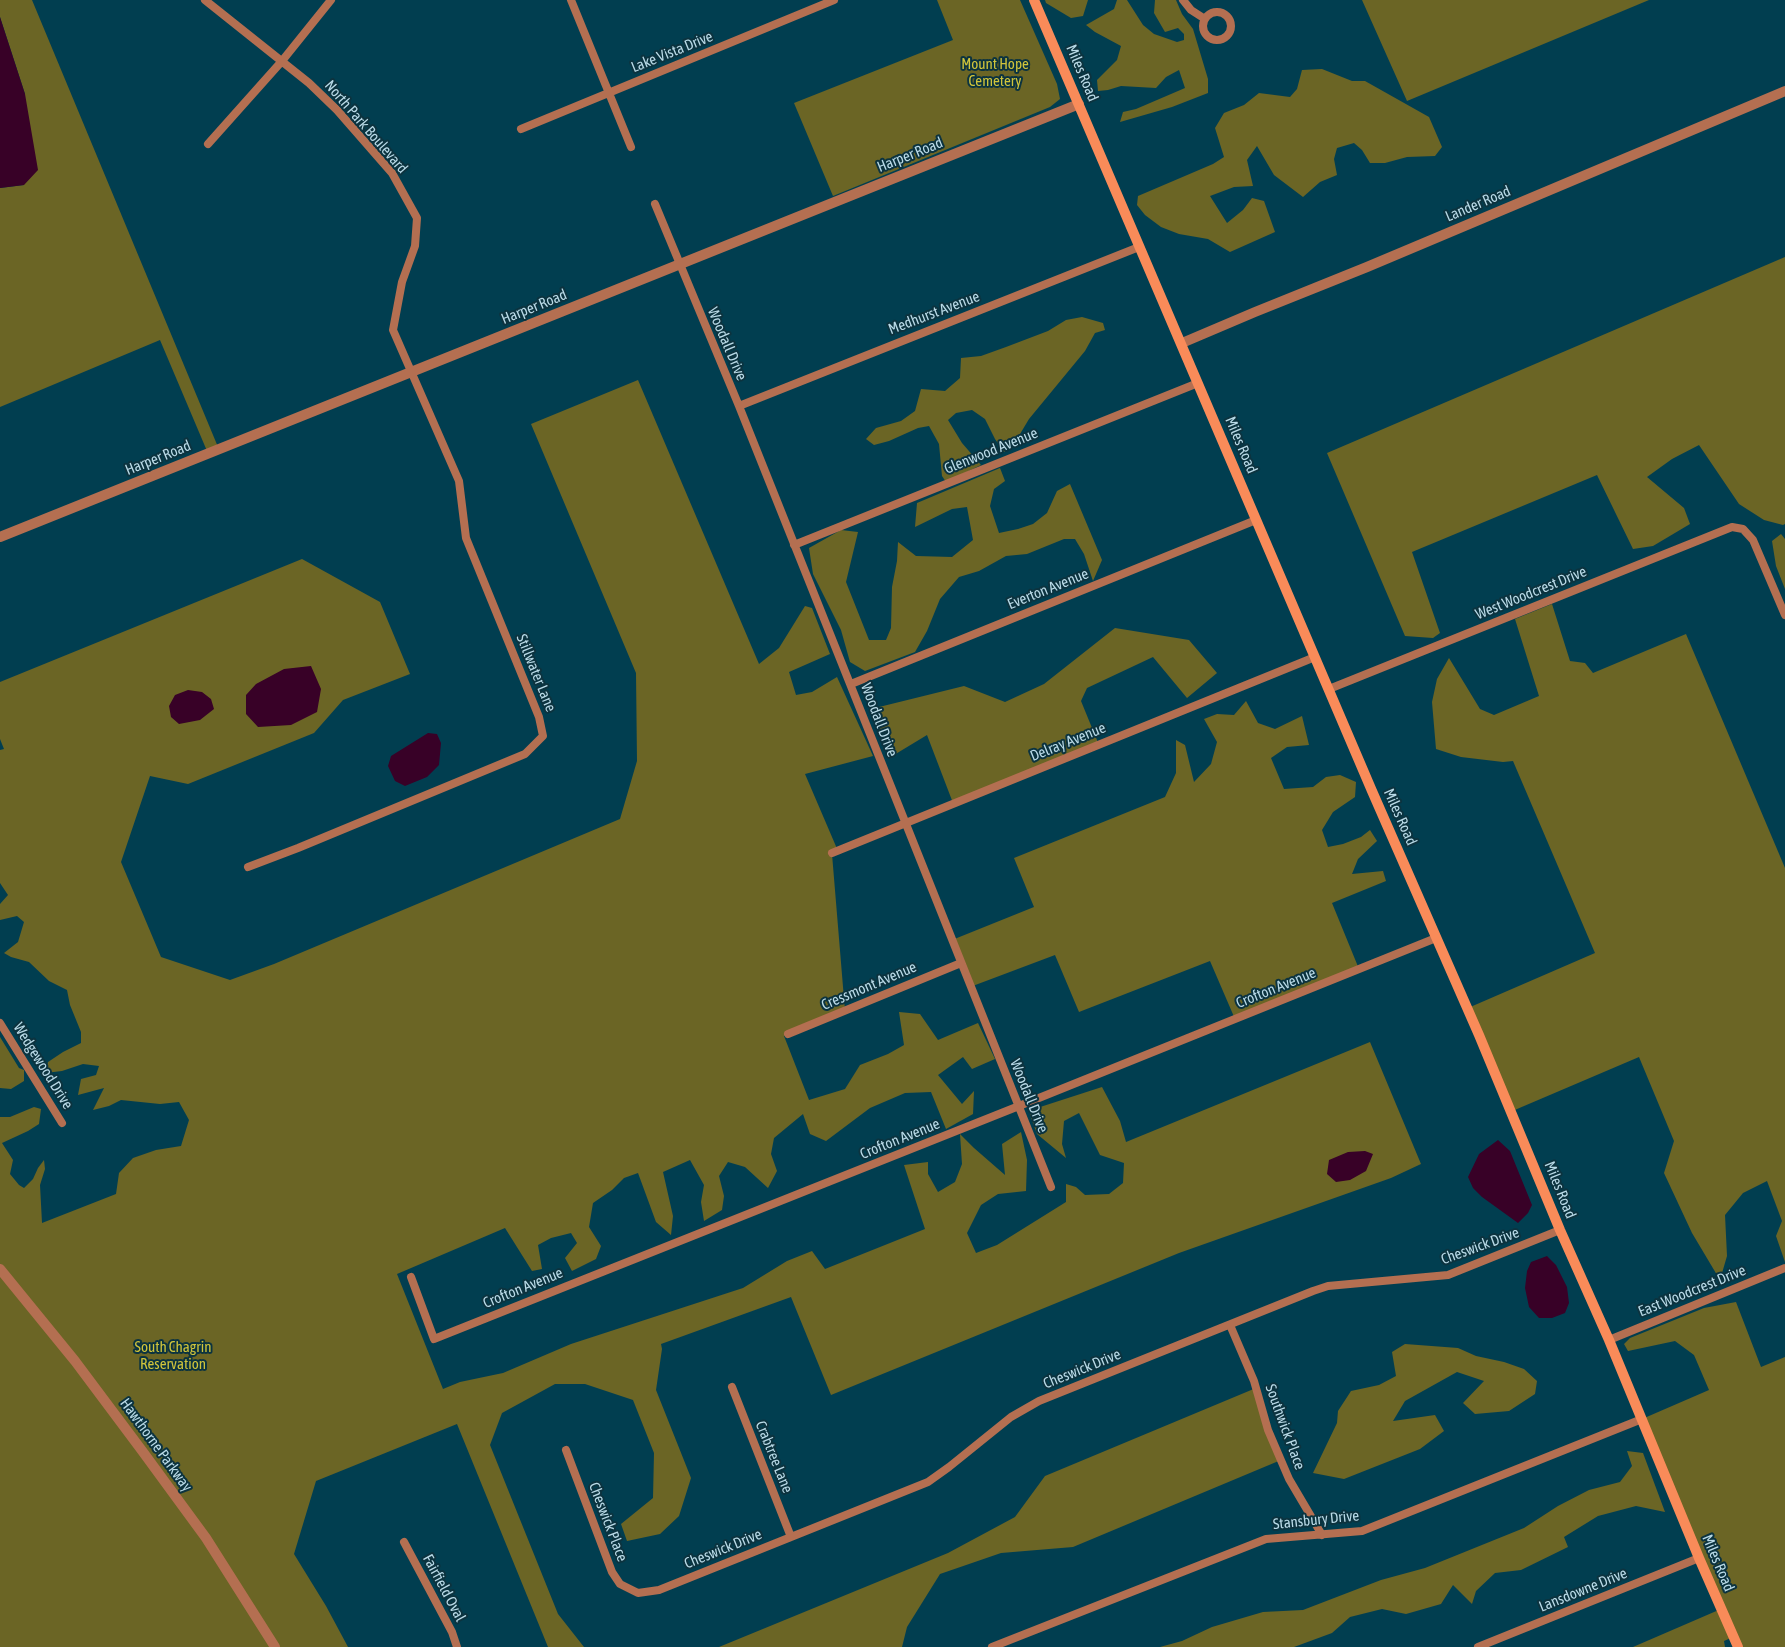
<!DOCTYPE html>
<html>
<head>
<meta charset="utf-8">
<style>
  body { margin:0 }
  canvas { display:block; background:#013e50 }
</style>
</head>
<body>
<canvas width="1785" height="1647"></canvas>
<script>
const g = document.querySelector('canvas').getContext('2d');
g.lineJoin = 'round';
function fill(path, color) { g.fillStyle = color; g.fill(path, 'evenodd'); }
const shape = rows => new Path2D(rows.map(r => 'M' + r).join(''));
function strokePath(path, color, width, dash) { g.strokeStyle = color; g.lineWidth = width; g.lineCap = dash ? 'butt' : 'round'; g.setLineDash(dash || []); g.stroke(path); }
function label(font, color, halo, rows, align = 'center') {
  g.font = font + ' "Asap Condensed",sans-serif'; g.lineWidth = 4; g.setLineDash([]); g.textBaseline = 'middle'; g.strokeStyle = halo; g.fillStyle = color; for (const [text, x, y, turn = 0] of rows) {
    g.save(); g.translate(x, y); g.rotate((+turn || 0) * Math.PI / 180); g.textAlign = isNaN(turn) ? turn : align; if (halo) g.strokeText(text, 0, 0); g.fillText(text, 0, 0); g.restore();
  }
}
const green = shape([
  [0,0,32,0,218,447,207,451,160,340,0,407,0,188,24,185,25,94,0,17],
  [937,0,1020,0,1057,84,1060,99,1050,107,833,196,794,103,953,40],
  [1045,0,1088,0,1083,16,1071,18,1046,3],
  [1117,0,1127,0,1143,25,1154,34,1177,42,1184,40,1184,34,1178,28,1165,32,1154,13,1155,0,1176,0,1182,14,1193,29,1208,79,1208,93,1172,107,1120,122,1123,112,1136,109,1185,88,1179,70,1166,77,1156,88,1121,86,1108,90,1098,91,1097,80,1117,60,1121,46,1095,32,1086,25,1114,9],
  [1362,0,1649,0,1407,101],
  [1322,69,1352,81,1365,81,1429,117,1442,147,1435,156,1407,157,1385,163,1370,163,1362,150,1354,143,1337,148,1334,159,1337,175,1320,182,1303,197,1274,175,1257,146,1247,160,1253,186,1234,187,1210,196,1227,223,1243,210,1252,198,1264,201,1275,232,1230,252,1208,239,1179,234,1161,227,1145,215,1137,205,1138,196,1213,164,1224,157,1215,128,1224,113,1244,105,1259,93,1290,97,1297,89,1302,70],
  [1785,257,1785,524,1783,525,1764,520,1739,504,1699,445,1672,459,1647,477,1684,508,1690,524,1653,546,1633,549,1597,475,1412,552,1440,633,1433,638,1405,636,1327,453],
  [1082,317,1103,323,1105,330,1095,333,1085,351,1029,419,1014,444,1004,452,995,439,985,419,972,410,956,413,948,420,962,443,981,465,946,482,942,476,939,444,929,426,918,428,889,441,874,445,866,439,876,428,901,421,915,411,921,389,945,391,960,378,961,358,981,356,1006,347,1048,331,1066,320],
  [638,380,759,664,779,648,805,606,812,608,830,654,789,672,796,695,812,692,837,677,873,756,805,774,838,851,832,854,845,1011,784,1036,809,1100,845,1089,860,1065,888,1054,904,1045,899,1012,920,1014,938,1040,978,1023,995,1059,972,1069,963,1057,938,1075,962,1104,974,1091,973,1114,946,1129,931,1092,905,1093,870,1108,826,1141,810,1134,803,1114,774,1138,771,1154,777,1171,768,1188,745,1167,728,1162,719,1176,724,1196,722,1210,704,1221,701,1202,704,1185,690,1160,663,1172,673,1216,671,1235,656,1222,638,1173,624,1178,612,1190,593,1203,589,1227,601,1246,596,1259,572,1271,565,1258,577,1243,571,1233,551,1238,538,1245,542,1269,532,1271,505,1228,397,1274,443,1389,460,1382,503,1373,571,1344,743,1288,787,1261,812,1251,825,1269,925,1229,904,1165,928,1162,928,1174,938,1192,955,1182,962,1164,960,1134,974,1148,1005,1175,1002,1144,1021,1132,1027,1160,1026,1191,998,1194,981,1205,967,1233,976,1253,997,1245,1066,1202,1066,1184,1076,1187,1085,1195,1109,1194,1123,1183,1124,1163,1100,1155,1079,1113,1064,1121,1062,1144,1066,1158,1037,1134,1030,1115,1034,1109,1102,1087,1120,1121,1126,1142,1370,1042,1421,1164,1391,1178,1179,1253,831,1395,791,1297,661,1344,662,1349,656,1390,691,1478,679,1516,660,1534,627,1541,621,1524,653,1498,654,1453,633,1400,585,1384,555,1384,502,1413,490,1445,558,1614,584,1647,548,1647,457,1424,316,1481,294,1554,326,1606,348,1647,0,1647,0,1117,10,1117,34,1107,41,1109,39,1124,28,1131,2,1143,13,1160,10,1174,19,1185,24,1188,33,1179,38,1168,44,1160,45,1169,40,1185,42,1223,116,1194,119,1173,133,1158,156,1150,181,1146,189,1120,179,1102,160,1104,121,1100,109,1106,93,1110,104,1088,78,1095,81,1079,96,1075,99,1066,83,1064,62,1071,45,1073,48,1062,63,1052,81,1043,81,1032,70,1005,67,990,49,981,29,962,11,957,4,953,18,942,24,922,17,916,0,920,0,904,8,895,0,883,0,750,4,749,0,739,0,682,302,559,380,602,410,674,343,700,314,733,188,784,150,776,121,862,161,957,230,980,274,964,620,819,637,761,636,673,531,424],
  [1000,468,1005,481,994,489,990,506,999,533,1018,529,1033,524,1047,513,1057,491,1070,484,1102,560,1093,581,1084,554,1075,539,1064,539,1027,554,1006,556,979,571,959,577,940,599,927,631,915,652,865,671,850,662,841,630,813,574,809,548,841,530,858,532,846,582,869,640,886,640,891,628,892,587,897,561,898,542,916,556,952,557,973,540,967,507,952,509,915,527,917,503],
  [1781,534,1785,539,1785,589,1776,566,1772,541],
  [1552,604,1570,661,1585,663,1593,673,1686,634,1785,868,1785,1262,1776,1236,1782,1221,1767,1181,1743,1193,1725,1215,1727,1256,1720,1280,1692,1233,1664,1173,1674,1141,1639,1057,1510,1112,1468,1008,1595,953,1513,761,1503,762,1461,757,1436,749,1432,702,1437,679,1449,658,1480,709,1494,715,1539,696,1515,619],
  [1115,628,1189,640,1217,673,1187,698,1153,657,1087,688,1081,701,1099,745,953,803,927,735,889,758,871,709,964,686,1005,702,1044,684],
  [1246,701,1258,723,1275,729,1302,716,1309,745,1287,747,1271,758,1284,789,1313,787,1326,777,1340,775,1356,782,1355,797,1333,812,1322,830,1328,847,1343,844,1361,837,1370,830,1377,841,1358,859,1352,874,1383,871,1386,881,1332,903,1359,969,1235,1019,1210,961,1079,1012,1055,955,970,987,952,940,1034,907,1014,858,1165,797,1176,773,1176,740,1185,745,1194,782,1211,764,1217,742,1204,719,1217,714,1234,715],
  [0,1037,19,1068,24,1070,24,1081,11,1089,0,1088],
  [1736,1302,1761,1367,1785,1357,1785,1647,1738,1647,1733,1637,1724,1641,1725,1647,1633,1647,1721,1609,1642,1419,1709,1390,1694,1355,1675,1341,1628,1351,1624,1344,1630,1338,1704,1308],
  [1405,1344,1458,1348,1476,1356,1504,1362,1524,1369,1537,1381,1535,1394,1509,1411,1475,1414,1463,1403,1484,1381,1457,1372,1405,1401,1393,1421,1435,1415,1444,1431,1420,1449,1344,1479,1313,1473,1337,1423,1338,1411,1351,1391,1379,1385,1396,1376,1392,1352],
  [1256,1388,1281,1460,1073,1547,1001,1553,940,1574,907,1627,902,1647,719,1647,948,1553,1015,1517,1045,1476],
  [1627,1451,1643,1453,1665,1512,1636,1506,1598,1516,1564,1537,1568,1547,1521,1570,1495,1573,1476,1591,1472,1604,1453,1585,1441,1604,1406,1614,1382,1609,1350,1617,1332,1633,1294,1647,1160,1647,1182,1641,1212,1627,1263,1612,1303,1610,1381,1580,1425,1568,1524,1528,1558,1506,1589,1490,1620,1482,1632,1466]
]);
const water = shape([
  [0,17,25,94,38,170,24,185,0,188],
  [311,666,321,689,317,712,291,725,258,727,246,714,246,695,256,684,284,669],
  [188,690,202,692,211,699,214,709,200,720,179,724,171,717,169,706,175,695],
  [428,733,437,734,441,743,439,765,427,777,405,786,395,781,388,766,391,756],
  [1498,1140,1510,1151,1532,1205,1528,1213,1518,1223,1482,1197,1473,1188,1468,1177,1479,1154],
  [1365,1151,1373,1154,1366,1171,1350,1180,1336,1182,1327,1174,1329,1160,1348,1152],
  [1547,1256,1556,1265,1567,1287,1569,1303,1565,1313,1552,1318,1539,1318,1529,1307,1525,1288,1527,1271,1531,1262]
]);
const minor = shape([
  [205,0,309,83,337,110,392,173,417,218,415,246,402,282,393,330,459,481,466,538,539,717,543,736,525,754,298,848,248,867],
  [571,0,631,147],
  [1183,0,1191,10,1205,19],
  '1203 26a14 14 0 1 1 28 0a14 14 0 1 1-28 0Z',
  [521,129,834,0],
  [208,144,282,61,331,0],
  [655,204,739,406,1051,1187],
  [739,406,1139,247],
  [794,545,1198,383],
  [851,684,1256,520],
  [1329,689,1732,527,1743,529,1753,540,1785,615],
  [832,853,1315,657],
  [0,1023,62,1123],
  [788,1034,961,963],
  [411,1277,434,1339,1019,1106,1436,938],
  [1230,1325,1254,1381,1268,1430,1289,1479,1322,1535],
  [1609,1340,1785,1268],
  [732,1387,791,1537],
  [566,1450,612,1572,620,1584,638,1593,659,1590,928,1482,949,1467,1011,1417,1039,1401,1313,1291,1328,1286,1448,1275,1560,1230],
  [404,1542,452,1632,457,1647],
  [992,1647,1266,1539,1362,1531,1642,1419],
  [1478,1647,1699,1558]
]);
const tertiary = shape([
  [1182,343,1255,312,1367,267,1785,91],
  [0,537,1079,104],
  [0,1269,75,1361,143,1452,206,1538,275,1647]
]);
const secondary = shape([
  [1034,0,1372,791,1479,1035,1560,1230,1609,1340,1699,1558,1738,1647]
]);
const streetNames = [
  ["Lake Vista Drive",672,52,-22],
  ["Miles Road",1082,73,67],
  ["North Park Boulevard",366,127,49],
  ["Harper Road",910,155,-22],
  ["Lander Road",1478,204,-23],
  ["Harper Road",534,307,-22],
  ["Medhurst Avenue",934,313,-21],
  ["Woodall Drive",727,344,67],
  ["Miles Road",1241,445,67],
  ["Glenwood Avenue",991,451,-22],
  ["Harper Road",158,458,-22],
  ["Everton Avenue",1048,589,-22],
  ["West Woodcrest Drive",1531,593,-22],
  ["Stillwater Lane",536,673,68],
  ["Woodall Drive",879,720,69],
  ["Delray Avenue",1068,742,-22],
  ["Miles Road",1400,817,66],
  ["Cressmont Avenue",869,986,-23],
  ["Crofton Avenue",1276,988,-22],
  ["Wedgewood Drive",43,1066,58],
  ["Woodall Drive",1029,1096,68],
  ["Crofton Avenue",900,1139,-22],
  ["Miles Road",1560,1190,68],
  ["Cheswick Drive",1480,1246,-20],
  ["Crofton Avenue",523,1288,-22],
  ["East Woodcrest Drive",1692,1291,-22],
  ["Cheswick Drive",1082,1369,-22],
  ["Southwick Place",1285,1427,70],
  ["Hawthorne Parkway",156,1445,54],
  ["Crabtree Lane",774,1457,68],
  ["Stansbury Drive",1316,1520,-6],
  ["Cheswick Place",608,1522,69],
  ["Cheswick Drive",723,1549,-22],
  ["Miles Road",1718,1563,67],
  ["Fairfield Oval",444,1588,62],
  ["Lansdowne Drive",1583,1590,-22]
];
const parkNames = [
  ["Mount Hope",995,64],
  ["Cemetery",995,81],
  ["South Chagrin",173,1347],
  ["Reservation",173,1364]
];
fill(green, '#6b6525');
fill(water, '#380127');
strokePath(minor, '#b46f51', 8);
strokePath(tertiary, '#b46f51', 10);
strokePath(secondary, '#f98b59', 10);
label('15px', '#b9dae7', '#0c333f', streetNames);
label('15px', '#d0c43b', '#0c333f', parkNames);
</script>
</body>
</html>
